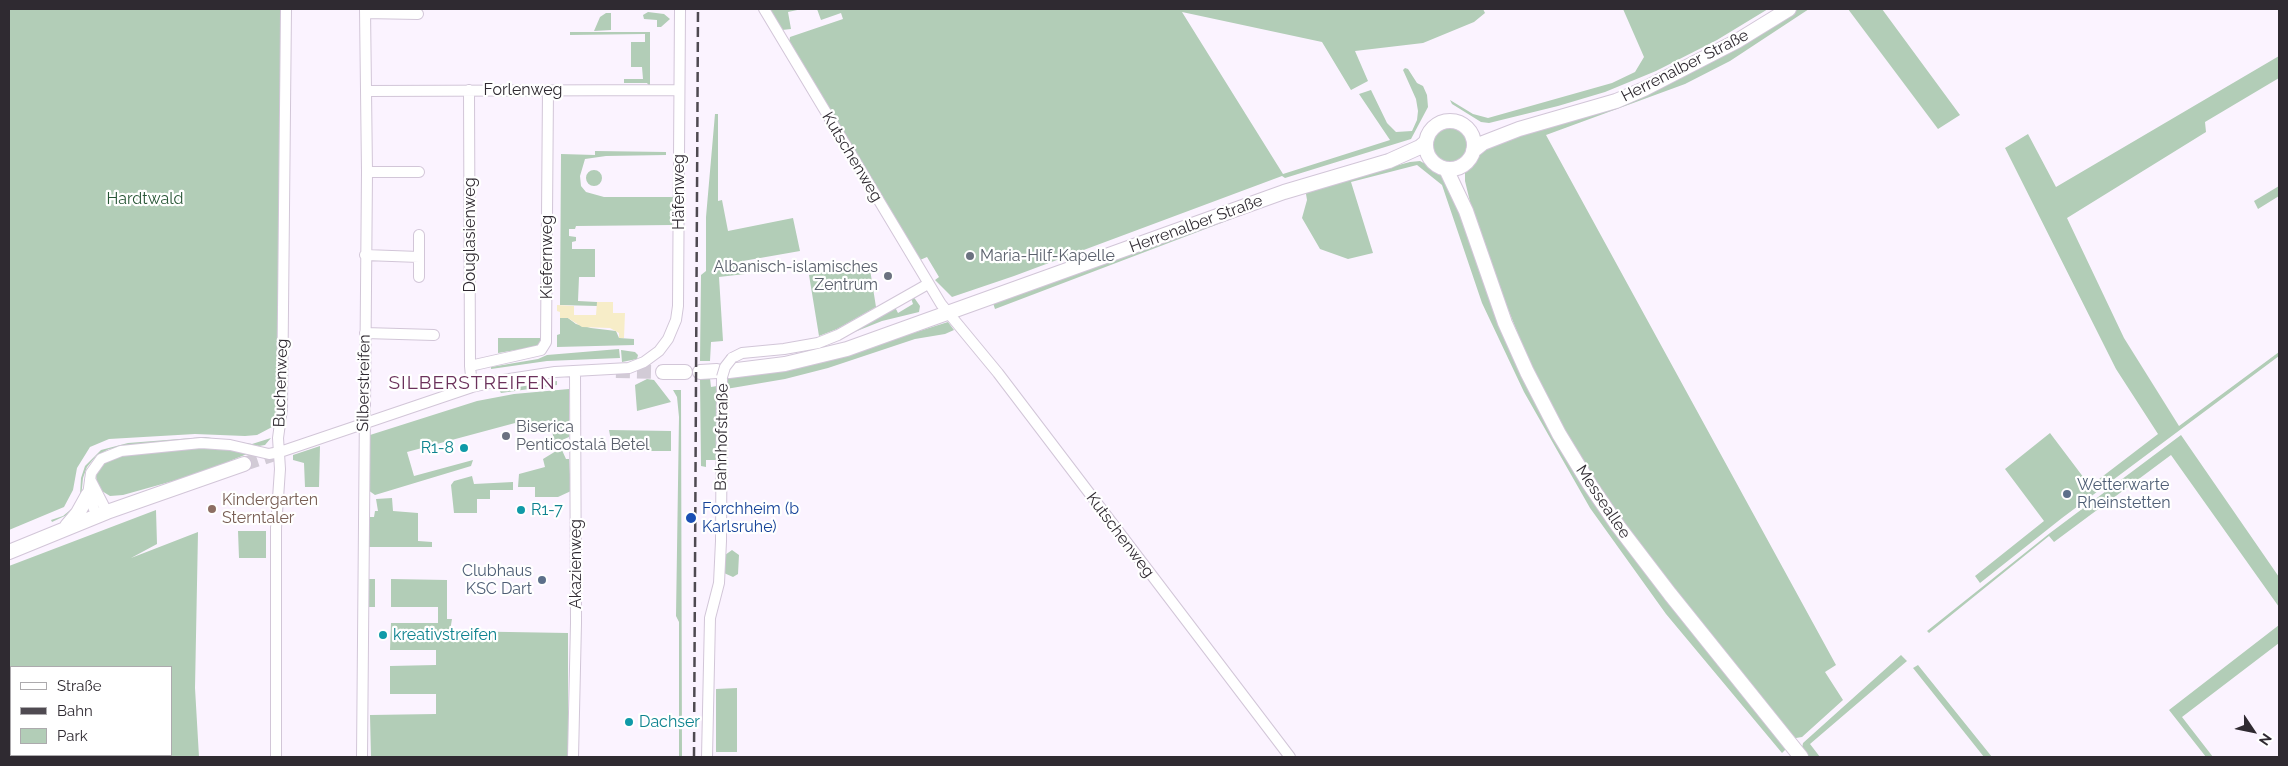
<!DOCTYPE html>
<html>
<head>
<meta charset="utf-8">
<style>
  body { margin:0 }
  #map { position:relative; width:2288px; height:766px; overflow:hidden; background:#fbf3ff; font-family:Raleway,sans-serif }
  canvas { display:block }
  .frame { position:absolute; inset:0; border:10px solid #2f2a31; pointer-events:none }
  .legend { position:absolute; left:10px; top:666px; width:162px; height:90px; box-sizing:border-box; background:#fff; border:1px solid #acaaad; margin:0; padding:6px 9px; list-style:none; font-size:15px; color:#2f2a31 }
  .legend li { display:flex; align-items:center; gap:10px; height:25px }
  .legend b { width:25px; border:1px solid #acaaad }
  .north { position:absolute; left:2228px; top:706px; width:50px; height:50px; -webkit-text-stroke:4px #fff; paint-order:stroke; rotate:124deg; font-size:14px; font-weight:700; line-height:20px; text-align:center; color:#2f2a31 }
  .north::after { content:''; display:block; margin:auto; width:18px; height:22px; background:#2f2a31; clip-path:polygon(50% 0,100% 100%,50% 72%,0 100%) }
</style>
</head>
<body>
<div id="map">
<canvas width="2288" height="766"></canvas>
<div class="frame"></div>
<ul class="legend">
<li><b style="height:6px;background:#fff"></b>Straße</li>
<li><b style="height:6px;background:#4f4a51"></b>Bahn</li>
<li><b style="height:14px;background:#b2cdb7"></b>Park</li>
</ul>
<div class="north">N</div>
</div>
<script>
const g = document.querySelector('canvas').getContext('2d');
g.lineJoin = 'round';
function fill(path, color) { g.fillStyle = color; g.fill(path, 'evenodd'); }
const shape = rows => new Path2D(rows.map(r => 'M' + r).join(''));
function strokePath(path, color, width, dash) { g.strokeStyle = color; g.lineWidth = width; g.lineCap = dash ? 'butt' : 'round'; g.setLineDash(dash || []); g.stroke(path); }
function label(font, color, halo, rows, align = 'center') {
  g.font = font + ' Raleway,sans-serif'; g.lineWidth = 4.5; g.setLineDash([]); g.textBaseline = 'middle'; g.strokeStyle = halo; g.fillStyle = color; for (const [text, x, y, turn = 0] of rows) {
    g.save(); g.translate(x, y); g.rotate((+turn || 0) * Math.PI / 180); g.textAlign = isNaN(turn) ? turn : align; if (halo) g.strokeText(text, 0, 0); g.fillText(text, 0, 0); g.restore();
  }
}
const green = shape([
  [9,9,282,9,279,408,274,426,257,435,245,436,195,434,109,439,90,447,77,468,73,490,64,507,9,530],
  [773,9,802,9,788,12,791,29,782,30,770,11],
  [817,9,1483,9,1485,13,1474,22,1423,43,1355,51,1368,81,1351,90,1322,42,1182,12,1283,174,1390,140,1359,94,1371,90,1387,123,1396,132,1412,131,1417,120,1418,111,1416,99,1403,70,1405,68,1408,69,1417,83,1423,86,1427,95,1428,107,1411,139,1285,178,1282,176,1014,276,952,297,935,280,939,277,927,257,920,260,789,43,790,37,843,19,841,13,821,20],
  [1623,9,1768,9,1717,40,1656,71,1605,92,1558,106,1489,123,1481,122,1452,104,1450,100,1473,114,1488,118,1612,83,1635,72,1644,57],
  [1795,9,1809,9,1730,61,1685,84,1546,135,1836,665,1825,672,1843,700,1802,737,1796,738,1793,738,1664,577,1610,505,1572,444,1532,369,1492,269,1472,210,1465,181,1465,172,1481,148,1634,98],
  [1848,9,1882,9,1960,115,1938,129],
  [648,12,664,14,670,19,661,27,657,27,657,20,644,19,643,15],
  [606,13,611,13,611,30,594,31,600,17],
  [570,32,650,32,650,87,647,83,624,83,624,79,643,79,642,67,631,67,631,42,645,42,645,34,570,35],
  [2279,56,2279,78,2205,122,2206,132,2067,218,2124,338,2179,426,2279,352,2279,356,2062,518,1980,583,1975,576,2044,521,2005,469,2050,433,2090,486,2158,434,2116,369,2005,148,2028,134,2056,187],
  [715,114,718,114,718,201,722,200,728,231,793,218,800,251,743,261,745,274,719,277,723,341,711,342,710,361,700,361,701,275,706,271,706,217],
  '1430 145a19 19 0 1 1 38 0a19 19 0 1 1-38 0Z',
  [595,151,666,152,666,155,606,156,585,159,580,176,581,186,586,192,604,197,673,197,672,225,576,226,575,229,569,229,569,236,576,237,576,241,572,242,572,249,595,249,595,277,579,277,578,301,597,302,597,306,560,305,561,154,595,155],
  [1420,161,1445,175,1541,410,1785,744,1785,750,1782,753,1666,614,1590,508,1524,392,1482,303,1442,185,1417,165,1351,182,1373,253,1348,259,1320,249,1302,218,1307,200,1306,194,1300,193,995,309,993,303,1316,187,1410,162],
  '586 178a8 8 0 1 1 16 0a8 8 0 1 1-16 0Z',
  [2279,186,2279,196,2258,209,2254,201],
  [869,263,876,307,837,329,819,336,809,275],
  [913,296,920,306,919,312,882,321,852,333,895,307,898,313,913,304,911,298],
  [560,318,568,318,576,324,591,328,616,331,619,338,634,339,634,345,557,347,557,335,560,334],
  [948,322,954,330,945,334,915,339,828,368,785,379,726,389,727,377,753,375,824,361],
  [498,338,540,338,540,346,498,353],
  [619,349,620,358,547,361,491,369,491,367,538,359,547,355],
  [621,350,635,352,638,355,637,359,622,362],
  [700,378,710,378,711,387,717,386,718,460,706,460,706,467,701,466],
  [647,379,654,380,671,402,637,411,635,385],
  [557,381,557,385,501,393,499,390],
  [569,389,569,437,555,443,549,420,517,430,515,423,407,452,414,476,473,460,471,466,375,495,368,490,370,435,477,401,514,394],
  [673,390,681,390,682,757,679,757,679,622,676,616,679,417,677,397],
  [609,430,671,431,671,451,613,451],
  [2181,435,2279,577,2279,607,2171,455,2054,542,2049,536,1929,633,1927,631,2050,533],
  [205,437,252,444,271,438,265,445,259,446,222,440,197,440,109,449,96,456,87,467,83,478,81,498,76,507,69,514,52,522,51,520,63,516,75,506,80,496,81,478,85,466,101,450,128,443],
  [320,446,319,487,305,487,304,463,293,460,293,455],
  [206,447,225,448,247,454,198,474,123,495,110,496,102,491,97,483,96,476,103,463,124,453],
  [561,448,566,459,569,459,571,491,558,497,535,497,535,487,518,487,519,474,545,467,543,459],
  [472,476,474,484,513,482,513,490,490,490,490,499,477,499,477,513,454,513,451,485,454,481],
  [392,498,393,511,418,513,418,541,432,542,432,547,367,547,368,517,374,517,375,511,378,511,376,499],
  [156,510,157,544,131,558,198,532,195,688,199,757,9,757,9,566],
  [11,667,171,667,171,755,11,755],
  [238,531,266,531,266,558,239,558],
  [732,550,739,555,738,574,733,577,724,573,725,555],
  [368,579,375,579,375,607,368,607],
  [391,579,447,580,447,619,452,619,450,631,568,633,568,757,371,757,370,715,436,714,436,694,390,694,390,666,436,665,436,650,390,650,391,623,438,623,438,607,391,607],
  [2279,625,2279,643,2182,717,2213,757,2206,757,2169,710],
  [1901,655,1907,661,1810,744,1820,757,1808,757,1802,748,1803,743],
  [1918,665,1992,757,1984,757,1913,668],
  [737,688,737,752,716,752,716,689]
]);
const sand = shape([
  [597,302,613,302,613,313,625,313,624,338,619,338,619,333,610,328,582,327,568,318,560,318,560,312,557,311,557,305,574,306,574,315,596,315]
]);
const secondaryTunnel = shape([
  [616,371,663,372],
  [244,464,281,452]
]);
const street = shape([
  [764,9,941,304,998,373,1290,757],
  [365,13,418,14],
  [469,90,470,366,472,387],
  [366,91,679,90],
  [367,172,419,172],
  [365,255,419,257],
  [419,277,419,235],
  [365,333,434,335],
  [732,358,742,353,784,349,818,343,838,335,928,284],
  [470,366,541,350,546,342,548,90],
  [90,479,107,512],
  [97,516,88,495,91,473,101,459,121,451,201,443,230,445,269,454,280,452,472,387,503,380,555,372,629,368,644,362,659,351,668,339,676,320,678,306,680,9],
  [276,757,276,528,280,469,278,438,282,409,286,9],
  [362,757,367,172,365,9],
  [573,757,576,623,575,371],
  [707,757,710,618,719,583,721,541,722,377]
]);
const secondary = shape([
  '1426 145a24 24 0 1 1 48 0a24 24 0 1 1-48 0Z',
  [1473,151,1483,143,1519,129,1616,101,1644,89,1737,41,1789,9],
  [1446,169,1466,211,1505,323,1527,372,1559,434,1590,485,1618,526,1670,594,1801,757],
  [729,371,785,364,847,349,1284,192,1389,161,1420,147,1426,142],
  [663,372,685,372],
  [700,372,717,371],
  [67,526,78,513,88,495],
  [9,552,107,512,244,464]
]);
const rail = shape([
  [694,757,698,9]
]);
const streetBridge = shape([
  [722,377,725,367,732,358]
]);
const markers = [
  [970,256,5,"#6b7280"],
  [888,276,5,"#6b7280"],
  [506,436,5,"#6b7280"],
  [464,448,5,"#0f9aa8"],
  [2067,494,5,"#5c6f8a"],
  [212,509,5,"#8d6e63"],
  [521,510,5,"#0f9aa8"],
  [691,518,6,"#1a4fb4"],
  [542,580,5,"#5c6f8a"],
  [383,635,5,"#0f9aa8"],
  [629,722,5,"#0f9aa8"]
];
const streetNames = [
  ["Herrenalber Straße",1685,66,-27],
  ["Forlenweg",523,90],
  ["Kutschenweg",852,157,59],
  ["Häfenweg",679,192,-90],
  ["Herrenalber Straße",1196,224,-20],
  ["Douglasienweg",470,235,-90],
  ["Kiefernweg",547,257,-90],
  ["Buchenweg",281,383,-88],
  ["Silberstreifen",364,383,-89],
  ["Bahnhofstraße",722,437,-89],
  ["Messeallee",1603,502,56],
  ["Kutschenweg",1120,535,53],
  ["Akazienweg",576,564,-90]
];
const parkNames = [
  ["Hardtwald",145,199]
];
const worshipNames = [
  ["Maria-Hilf-Kapelle",980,256],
  ["Albanisch-islamisches",878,267,"right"],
  ["Zentrum",878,285,"right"],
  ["Biserica",516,427],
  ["Penticostală Betel",516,445]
];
const cultureNames = [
  ["R1-8",454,448,"right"],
  ["R1-7",531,510],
  ["kreativstreifen",393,635],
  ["Dachser",639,722]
];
const serviceNames = [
  ["Wetterwarte",2077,485],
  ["Rheinstetten",2077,503],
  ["Clubhaus",532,571,"right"],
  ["KSC Dart",532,589,"right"]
];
const educationNames = [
  ["Kindergarten",222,500],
  ["Sterntaler",222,518]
];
const transitNames = [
  ["Forchheim (b",702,509],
  ["Karlsruhe)",702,527]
];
const quarterNames = [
  ["SILBERSTREIFEN",472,383]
];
fill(green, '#b2cdb7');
fill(sand, '#f7edc8');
strokePath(secondaryTunnel, '#d2cbd6', 14, [14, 7]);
strokePath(street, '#d2c6d8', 12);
strokePath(secondary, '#d2c6d8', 16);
strokePath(street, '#fff', 10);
strokePath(secondary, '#fff', 14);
strokePath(rail, '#4f4a51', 2.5, [10, 5]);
strokePath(streetBridge, '#d2c6d8', 12, []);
strokePath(streetBridge, '#fff', 10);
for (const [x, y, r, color] of markers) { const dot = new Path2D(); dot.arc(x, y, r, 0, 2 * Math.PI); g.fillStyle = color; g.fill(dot); strokePath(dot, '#fff', 2); }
label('16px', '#2f2a31', '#fff', streetNames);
label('16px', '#285636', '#fff', parkNames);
label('16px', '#5b616d', '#fff', worshipNames, 'left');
label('16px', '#0d838f', '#fff', cultureNames, 'left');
label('16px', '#4e5e75', '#fff', serviceNames, 'left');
label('16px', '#785e54', '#fff', educationNames, 'left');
label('16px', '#164399', '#fff', transitNames, 'left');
g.letterSpacing = '1px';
label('19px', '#6b315b', '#fff', quarterNames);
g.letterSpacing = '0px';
</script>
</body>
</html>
